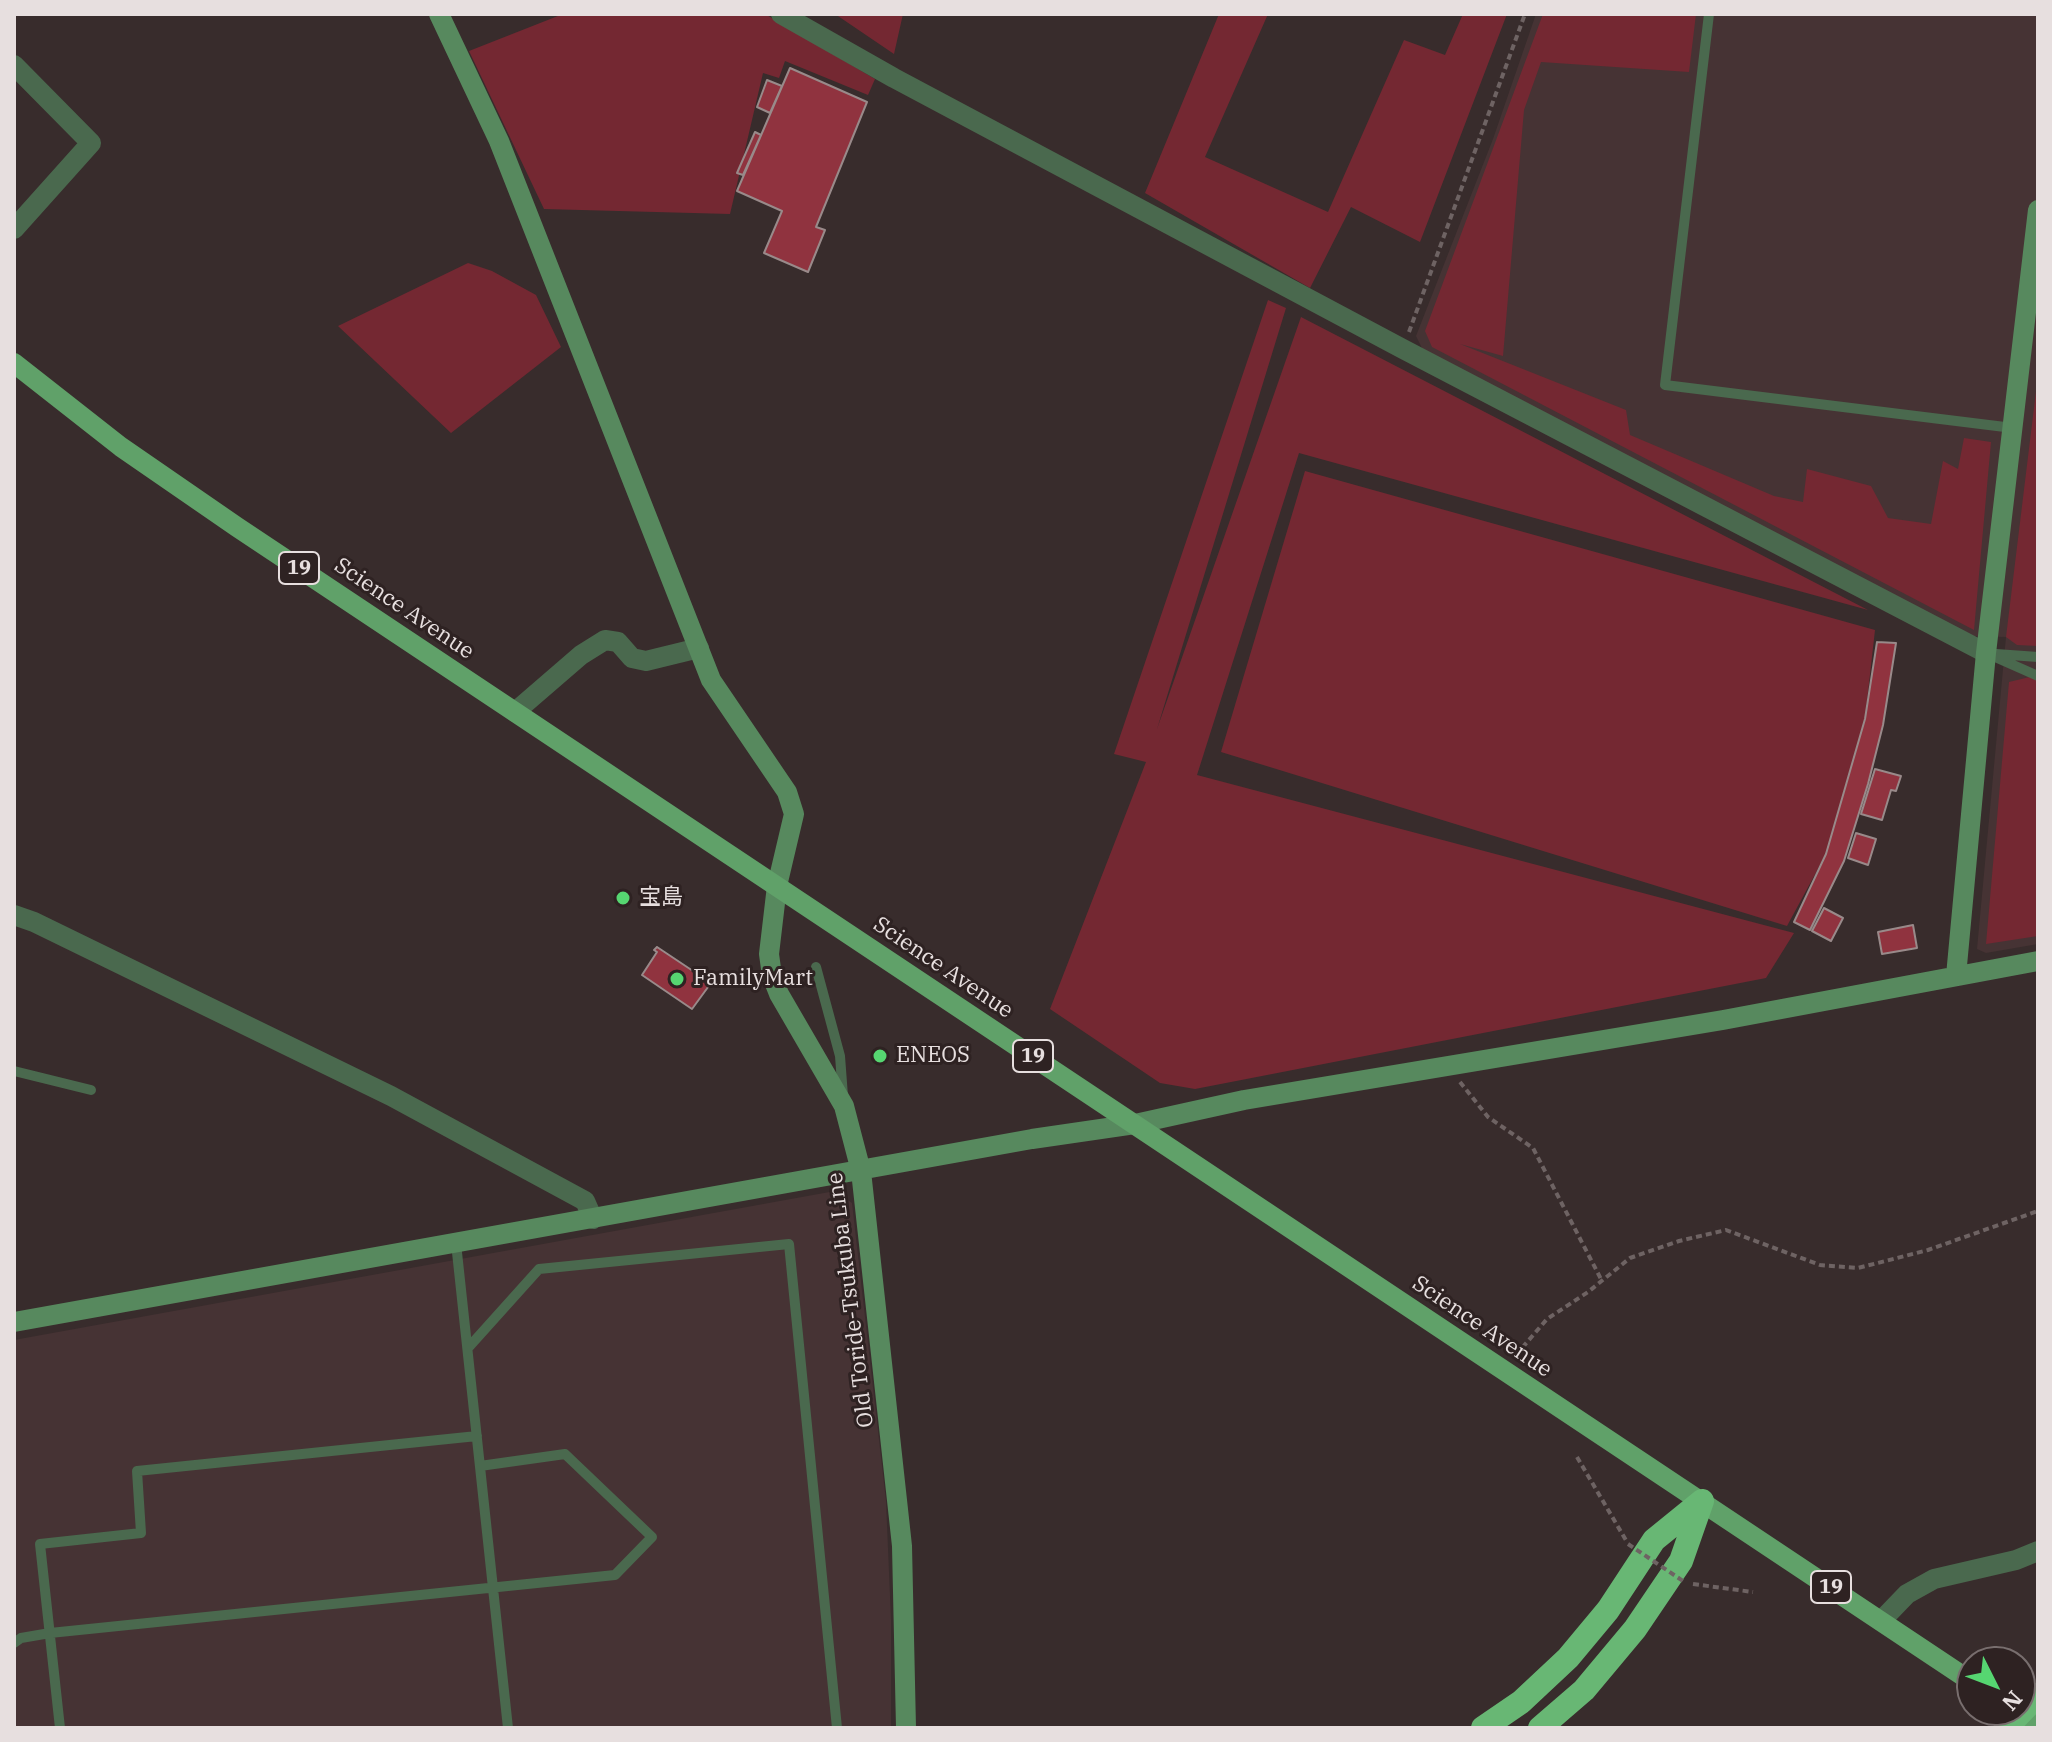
<!DOCTYPE html>
<html>
<head>
<meta charset="utf-8">
<style>
  body { margin:0 }
  #map { position:relative; width:2052px; height:1742px; overflow:hidden; background:#382c2c; font-family:"IBM Plex Serif",serif }
  canvas { display:block }
  .frame { position:absolute; inset:0; border:16px solid #e7dfdf; pointer-events:none }
  .north { position:absolute; left:1956px; top:1646px; width:80px; height:80px; box-sizing:border-box; background:#2e2222; border:2px solid #786e6e; border-radius:50%; rotate:132deg; font-size:22px; font-weight:700; line-height:32px; text-align:center; color:#e7dfdf }
  .north::after { content:''; display:block; margin:auto; width:28px; height:36px; background:#56d671; clip-path:polygon(50% 0,100% 100%,50% 72%,0 100%) }
</style>
</head>
<body>
<div id="map">
<canvas width="2052" height="1742"></canvas>
<div class="frame"></div>
<div class="north">N</div>
</div>
<script>
const g = document.querySelector('canvas').getContext('2d');
g.lineJoin = 'round';
function fill(path, color) { g.fillStyle = color; g.fill(path, 'evenodd'); }
const shape = rows => new Path2D(rows.map(r => 'M' + r).join(''));
function strokePath(path, color, width, dash) { g.strokeStyle = color; g.lineWidth = width; g.lineCap = dash ? 'butt' : 'round'; g.setLineDash(dash || []); g.stroke(path); }
function label(font, color, halo, rows, align = 'center') {
  g.font = font + ' "IBM Plex Serif","Noto Sans JP",serif'; g.lineWidth = 6; g.setLineDash([]); g.textBaseline = 'middle'; g.strokeStyle = halo; g.fillStyle = color; for (const [text, x, y, turn = 0] of rows) {
    g.save(); g.translate(x, y); g.rotate((+turn || 0) * Math.PI / 180); g.textAlign = isNaN(turn) ? turn : align; if (halo) g.strokeText(text, 0, 0); g.fillText(text, 0, 0); g.restore();
  }
}
const built = shape([
  [1536,14,2038,14,2038,944,1986,953,1977,949,2006,637,1967,636,1423,350,1416,336,1493,139],
  [835,1191,852,1203,886,1501,891,1620,891,1728,14,1728,14,1340]
]);
const green = shape([
  [563,14,765,14,875,79,868,95,785,61,779,78,763,73,730,214,544,209,469,51],
  [835,14,903,14,894,54],
  [1219,14,1268,14,1205,157,1328,212,1404,40,1445,55,1463,14,1507,14,1420,242,1351,207,1310,288,1145,193],
  [1543,14,1696,14,1689,72,1541,62,1524,110,1503,356,1460,344,1626,410,1630,435,1774,496,1803,502,1807,469,1871,486,1888,518,1931,524,1943,461,1958,469,1964,438,1991,442,1974,630,1432,347,1425,331],
  [468,263,492,271,536,295,561,347,451,433,338,326],
  [1268,300,1286,308,1157,729,1301,317,1868,610,1299,453,1197,775,1794,933,1766,978,1195,1089,1160,1083,1050,1009,1146,762,1114,754],
  [2038,375,2038,646,2017,645,2006,637],
  [1305,471,1875,630,1865,719,1826,854,1787,926,1221,752],
  [2038,675,2038,936,1986,944,2009,682]
]);
const building = shape([
  [790,68,867,102,816,227,825,230,808,272,764,253,782,211,737,191,790,68],
  [767,80,782,86,770,113,757,107,767,80],
  [755,132,761,135,743,175,737,173,755,132],
  [1877,642,1896,643,1883,725,1868,784,1844,861,1810,930,1794,922,1826,854,1865,719,1877,642],
  [1875,769,1901,776,1896,791,1891,790,1882,820,1861,814,1875,769],
  [1856,833,1876,839,1868,865,1848,858,1856,833],
  [1824,908,1843,918,1831,941,1812,931,1824,908],
  [1913,925,1917,948,1882,954,1878,932,1913,925],
  [657,947,711,983,692,1009,642,975,657,952,654,950,657,947]
]);
const path = shape([
  [1409,332,1525,14],
  [1460,1082,1488,1117,1533,1148,1602,1281],
  [1516,1355,1547,1319,1588,1292,1630,1258,1679,1241,1726,1230,1820,1265,1858,1268,1928,1250,2038,1211],
  [1577,1457,1627,1542],
  [1693,1584,1753,1592]
]);
const lane = shape([
  [1709,14,1665,385,2013,428],
  [1986,653,2038,676],
  [1996,654,2038,657],
  [816,967,840,1056,843,1096],
  [14,1071,91,1090],
  [456,1243,508,1728],
  [468,1348,539,1269,789,1244,837,1728],
  [14,1643,21,1638,50,1633,615,1575,652,1537,565,1454,480,1466],
  [60,1728,40,1544,141,1533,137,1471,477,1436]
]);
const street = shape([
  [781,14,894,78,1403,349,1986,653],
  [14,65,91,143,14,229],
  [515,712,581,655,605,640,618,642,632,658,646,661,699,648],
  [14,915,34,922,391,1096,585,1201,593,1219],
  [1881,1621,1907,1594,1934,1579,2016,1560,2038,1551]
]);
const secondary = shape([
  [439,14,499,141,711,680,787,792,794,814,777,886,769,954,772,976,779,994,844,1106,861,1171,902,1546,906,1728],
  [1956,976,1986,653,2038,210],
  [14,1322,1032,1139,1135,1124,1244,1100,1723,1020,2038,961]
]);
const primary = shape([
  [14,363,121,447,237,527,1972,1682],
  [2014,1710,2038,1726]
]);
const highway = shape([
  [1483,1728,1521,1702,1568,1658,1608,1610,1654,1540,1702,1501],
  [1540,1728,1584,1690,1635,1629,1681,1561,1702,1501]
]);
const pathBridge = shape([
  [1628,1544,1686,1583]
]);
const highwayBridge = shape([
  [2006,1728,2038,1695]
]);
const markers = [
  [623,898,8,"#56d671"],
  [677,979,8,"#56d671"],
  [880,1056,8,"#56d671"]
];
const shields = [
  [299,568,40],
  [1033,1056,40],
  [1831,1587,40]
];
const shieldNames = [
  ["19",299,568],
  ["19",1033,1056],
  ["19",1831,1587]
];
const streetNames = [
  ["Science Avenue",404,609,34],
  ["Science Avenue",943,968,34],
  ["Old Toride-Tsukuba Line",851,1300,-97],
  ["Science Avenue",1482,1327,34]
];
const poiNames = [
  ["宝島",639,898],
  ["FamilyMart",693,979],
  ["ENEOS",896,1056]
];
fill(built, '#463334');
fill(green, '#742832');
fill(building, '#90333f');
strokePath(building, '#998a8a', 2);
strokePath(path, '#6e6363', 4, [6, 4]);
strokePath(lane, '#4a694e', 10);
strokePath(street, '#4a694e', 20);
strokePath(secondary, '#57895e', 20);
strokePath(primary, '#60a169', 20);
strokePath(highway, '#68b774', 24);
strokePath(pathBridge, '#6e6363', 4, [6, 4]);
strokePath(highwayBridge, '#68b774', 24);
for (const [x, y, r, color] of markers) { const dot = new Path2D(); dot.arc(x, y, r, 0, 2 * Math.PI); g.fillStyle = color; g.fill(dot); strokePath(dot, '#2e2222', 3); }
for (const [x, y, w] of shields) { const box = new Path2D(); box.roundRect(x - w / 2, y - 16, w, 32, 6); g.fillStyle = '#2e2222'; g.fill(box); strokePath(box, '#e7dfdf', 2); }
label('bold 20px', '#e7dfdf', null, shieldNames);
label('22px', '#e7dfdf', '#2e2222', streetNames);
label('22px', '#e7dfdf', '#2e2222', poiNames, 'left');
</script>
</body>
</html>
